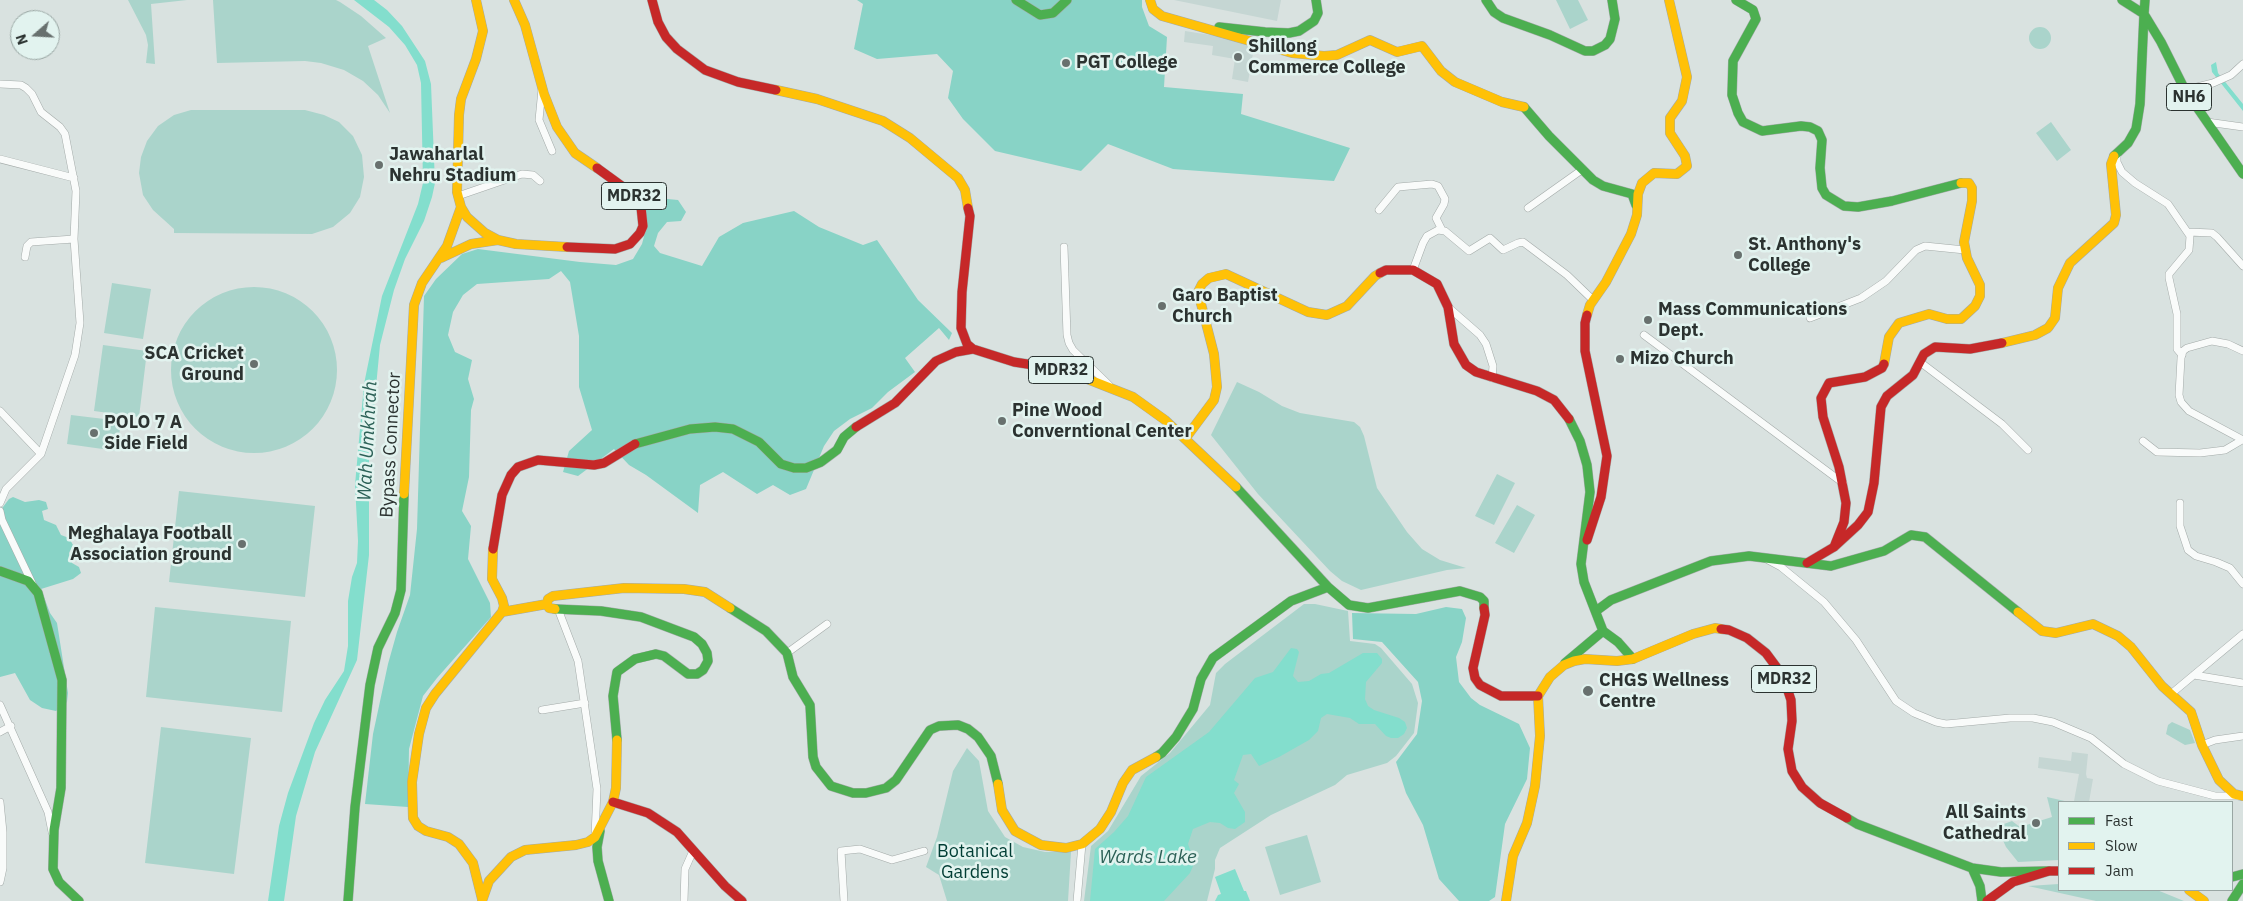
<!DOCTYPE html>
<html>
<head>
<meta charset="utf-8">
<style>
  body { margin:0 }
  #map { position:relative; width:2243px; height:901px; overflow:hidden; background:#d9e2e0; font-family:"IBM Plex Sans",sans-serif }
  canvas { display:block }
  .legend { position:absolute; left:2058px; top:801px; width:175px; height:90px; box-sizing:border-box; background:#e2f3ef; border:1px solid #99a6a3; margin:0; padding:6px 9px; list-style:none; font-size:15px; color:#2b3230 }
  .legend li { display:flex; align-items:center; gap:10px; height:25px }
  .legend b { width:25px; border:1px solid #99a6a3 }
  .north { position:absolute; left:10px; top:10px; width:50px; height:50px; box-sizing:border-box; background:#e2f3ef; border:1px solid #99a6a3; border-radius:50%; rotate:251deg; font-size:14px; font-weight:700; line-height:20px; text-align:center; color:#2b3230 }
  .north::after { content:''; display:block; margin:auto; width:18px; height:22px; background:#68706e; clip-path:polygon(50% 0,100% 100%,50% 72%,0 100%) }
</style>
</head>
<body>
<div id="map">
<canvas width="2243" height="901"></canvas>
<ul class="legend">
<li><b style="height:6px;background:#4caf50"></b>Fast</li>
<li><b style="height:6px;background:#ffc107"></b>Slow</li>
<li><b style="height:6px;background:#c62828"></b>Jam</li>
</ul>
<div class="north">N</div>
</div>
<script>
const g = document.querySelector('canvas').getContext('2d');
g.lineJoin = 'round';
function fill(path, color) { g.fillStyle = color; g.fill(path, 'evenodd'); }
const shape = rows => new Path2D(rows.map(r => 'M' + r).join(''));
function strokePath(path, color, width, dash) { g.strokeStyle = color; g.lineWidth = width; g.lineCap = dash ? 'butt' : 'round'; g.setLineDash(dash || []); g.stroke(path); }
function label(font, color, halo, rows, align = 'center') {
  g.font = font + ' "IBM Plex Sans",sans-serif'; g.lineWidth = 5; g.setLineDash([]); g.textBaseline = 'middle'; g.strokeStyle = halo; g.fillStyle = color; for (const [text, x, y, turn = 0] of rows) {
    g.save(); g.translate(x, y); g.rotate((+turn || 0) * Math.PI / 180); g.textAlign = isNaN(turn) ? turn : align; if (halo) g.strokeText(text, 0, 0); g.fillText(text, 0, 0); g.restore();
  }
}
const built = shape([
  [1174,0,1281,0,1277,21],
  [1185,31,1255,42,1248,82,1232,79,1235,59,1212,55,1213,46,1184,42],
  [2072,752,2088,754,2086,774,2087,778,2093,779,2089,802,2074,801,2079,774,2038,768,2039,757,2071,761]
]);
const green = shape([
  [128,0,187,0,151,4,155,64,146,63,148,45,146,35],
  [213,0,336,0,340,2,361,16,386,38,368,46,390,113,378,95,363,81,344,70,321,63,305,61,217,63],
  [1556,0,1578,0,1588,20,1570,29],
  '2029 38a11 11 0 1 1 22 0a11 11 0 1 1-22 0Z',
  [191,110,305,110,324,115,339,122,353,136,362,155,364,177,360,197,350,213,333,227,312,234,174,233,174,229,153,210,143,195,139,173,141,157,147,141,158,126,174,115],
  [2051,122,2071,150,2057,161,2036,133],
  [112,283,151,289,143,339,104,333],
  '171 370a83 83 0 1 1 166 0a83 83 0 1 1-166 0Z',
  [103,345,147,351,139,417,94,411],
  [1237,382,1259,392,1282,406,1300,413,1354,422,1360,427,1364,436,1377,488,1407,532,1422,549,1440,560,1466,568,1447,570,1361,590,1342,581,1330,571,1258,494,1211,435],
  [71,415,121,421,117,451,67,444],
  [1497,474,1515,483,1494,525,1475,516],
  [179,491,315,506,305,597,169,582],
  [1517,505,1535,515,1514,553,1495,543],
  [1304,604,1315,604,1348,611,1350,641,1375,644,1381,648,1412,684,1418,703,1414,733,1396,756,1387,763,1347,775,1335,785,1271,815,1220,848,1215,860,1215,869,1207,901,1084,901,1091,846,1108,831,1141,776,1170,753,1210,705,1216,673,1225,664],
  [155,607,291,621,282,712,146,697],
  [2172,722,2190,730,2195,743,2185,745,2166,734,2168,725],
  [161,727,251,738,234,874,145,863],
  [967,748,979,761,988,811,1005,837,1023,847,1045,852,1071,852,1068,901,947,901,939,875,926,867,937,837,953,771],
  [2047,797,2069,802,2059,802,2059,860,2018,862,2006,847,2001,836,2002,829,2004,824,2012,821,2020,827,2052,817],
  [1307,835,1321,882,1280,895,1265,847],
  [2059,884,2059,890,2157,890,2184,901,2096,901,2028,886]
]);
const forest = shape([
  [857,0,1142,0,1142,7,1149,26,1167,37,1164,87,1243,94,1241,114,1350,148,1334,181,1173,169,1108,144,1081,171,995,151,963,119,948,98,953,71,937,54,877,59,854,49,863,4],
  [657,198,678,200,686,212,681,221,667,222,658,233,654,246,660,253,702,266,719,237,743,223,794,211,819,227,863,245,877,240,918,300,952,333,949,340,939,328,905,358,915,372,888,392,872,408,850,419,834,431,824,446,806,489,790,495,773,485,757,494,723,472,700,485,698,513,646,475,629,465,614,449,578,476,563,472,569,451,592,430,579,387,579,336,570,282,561,271,549,279,477,284,463,295,453,312,448,335,455,352,472,360,468,379,474,399,471,410,469,477,462,511,471,526,468,559,490,603,491,617,437,678,423,696,409,749,408,807,365,804,373,734,388,664,397,632,410,595,417,529,424,296,436,279,462,254,478,249,580,262,616,265,633,259,642,244,646,229,644,202],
  [13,497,25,502,39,500,46,502,48,509,42,511,44,520,56,525,61,535,69,538,73,545,69,553,72,563,79,567,81,573,73,579,41,589,50,613,57,623,68,693,67,702,56,711,42,708,30,700,15,673,0,677,0,511,9,499],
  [1446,607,1462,609,1466,618,1462,642,1456,657,1459,682,1471,698,1480,705,1519,724,1530,748,1527,779,1505,824,1495,897,1489,901,1459,901,1439,879,1423,825,1406,793,1396,762,1417,734,1422,701,1418,682,1382,642,1353,639,1352,613,1416,614]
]);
const water = shape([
  [354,0,374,0,387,10,402,26,425,61,431,84,435,183,432,197,424,221,405,259,394,290,380,345,369,460,369,555,357,660,315,752,296,816,284,901,268,901,279,826,288,793,314,723,325,700,344,671,348,646,348,601,352,577,357,563,358,541,355,485,364,384,382,296,418,204,423,183,421,83,417,65,405,45,389,27],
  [2216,62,2218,73,2243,104,2243,111,2212,72,2211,65],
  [1291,648,1297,649,1299,652,1293,676,1298,682,1309,681,1321,674,1329,673,1363,653,1377,653,1382,659,1382,663,1366,682,1365,699,1368,706,1374,710,1399,718,1405,722,1407,728,1404,734,1398,738,1391,738,1386,736,1375,724,1359,724,1350,718,1327,714,1321,718,1318,731,1309,740,1279,757,1259,766,1251,754,1243,755,1234,780,1239,784,1234,793,1245,812,1245,822,1235,829,1228,828,1220,823,1210,822,1193,829,1188,844,1193,858,1193,866,1190,873,1164,901,1090,901,1095,849,1114,832,1128,816,1146,777,1209,732,1255,678,1273,672],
  [1235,869,1244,891,1246,891,1250,901,1215,901,1218,895,1221,894,1215,877]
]);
const street = shape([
  [0,84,21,85,26,88,32,94,41,112,60,127,65,134,76,191,74,239,80,323,75,355,41,454,6,489,0,503],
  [542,89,539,120,552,151],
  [2185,90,2213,83,2231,75,2243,64],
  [2207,122,2243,127],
  [2117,154,2117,162,2122,172,2135,183,2168,204,2190,236,2189,250,2169,274,2169,278,2177,314,2177,349,2182,355],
  [0,159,74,178],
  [458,196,522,174,533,175,540,181],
  [1528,208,1583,169],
  [1379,210,1398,187,1432,184,1438,186,1445,199,1444,204,1436,218,1442,230],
  [2188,232,2212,233,2217,237,2243,266],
  [1064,247,1067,335,1069,343,1073,350,1109,385],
  [25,257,27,246,31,242,74,239],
  [1413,270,1423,243,1427,236,1438,230,1445,231,1469,251,1490,238,1503,250,1518,243,1523,242,1567,275,1593,300],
  [1448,307,1480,335,1486,344,1493,366,1492,378],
  [1810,318,1861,298,1886,281,1916,250,1925,246,1965,250],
  [1644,335,1843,483],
  [2243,351,2228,344,2212,341,2187,348,2183,351,2181,358,2179,395,2181,402,2189,411,2243,440],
  [1920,362,2002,424,2028,450],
  [0,411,41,454],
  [2143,441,2157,452,2200,453,2225,450,2242,440],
  [2180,503,2180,526,2188,550,2196,556,2216,562,2230,568,2243,584],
  [0,511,2,520,32,583],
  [1768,560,1781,567,1824,602,1856,640,1896,701,1914,713,1936,722,1946,724,2010,718,2033,718,2053,722,2091,738,2124,764,2158,781,2215,796,2238,796],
  [558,609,578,661,597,789,595,836],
  [787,653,827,624],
  [2194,675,2243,683],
  [2171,694,2243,634],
  [0,705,48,812,52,832],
  [542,710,585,703],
  [0,732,11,726],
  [2202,745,2215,740,2243,736],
  [0,802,3,832,3,868,0,882],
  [684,901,685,869,693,851],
  [844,901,841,851,860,849,892,860,924,851],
  [1077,901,1082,844]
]);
const fast = shape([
  [1016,0,1040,15,1053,13,1067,0],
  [1486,0,1494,12,1503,18,1550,35,1585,51,1593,51,1605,45,1610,39,1615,19,1612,0],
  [1736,0,1753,10,1756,19,1733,61,1732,95,1738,113,1743,122,1762,131,1801,126,1810,127,1818,131,1822,140,1820,168,1822,188,1826,195,1844,206,1858,207,1892,201,1961,183],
  [2145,0,2144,14,2161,42,2185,90,2243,174],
  [1219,27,1265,32,1289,33,1299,31,1314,21,1318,13,1316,0],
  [1524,107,1549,136,1593,180,1603,186,1632,194,1636,205],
  [2114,156,2128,143,2136,129,2140,104,2144,14,2122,0],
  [1569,419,1580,441,1587,465,1590,492,1581,564,1584,582,1603,631,1618,642,1633,659],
  [635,444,690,429,715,427,733,429,759,442,781,464,794,468,806,468,821,462,837,450,844,437,856,427],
  [1236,487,1328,587,1349,605,1368,608,1460,591,1480,597,1484,601,1484,608],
  [0,571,28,581,38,593,62,680,61,788,54,830,53,869,59,882,79,901],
  [730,608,766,631,787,653,793,677,810,705,813,757,816,767,831,786,853,793,866,793,886,788,896,780,930,730,939,726,958,725,968,729,978,737,991,756,998,784],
  [555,609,601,611,641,617,694,637,702,644,707,653,708,661,703,670,697,674,688,674,664,656,656,654,635,659,617,672,613,696,617,740],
  [1596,611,1611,600,1711,561,1749,556,1831,566,1884,551,1911,535,1925,537,2018,612],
  [1565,663,1603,631],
  [1156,757,1162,753,1176,737,1193,709,1201,679,1213,658,1291,601,1328,587],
  [1847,818,1857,824,1972,868,2001,872,2049,871],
  [600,831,597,847,598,861,609,901],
  [1972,868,1980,886,1982,901],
  [2232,877,2243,874],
  [348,901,355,807,370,685,378,648,395,613,401,590,404,494],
  [2232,901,2243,884]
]);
const slow = shape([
  [476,0,483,31,476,59,461,99,459,115,457,192,461,207,467,217,485,233,498,240,516,244,567,247],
  [514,0,525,25,544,94,557,127,575,153,597,168],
  [1150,0,1153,9,1162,16,1292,53,1324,56,1337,55,1370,40,1397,52,1422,46,1441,71,1455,82,1502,102,1524,107],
  [776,90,817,99,883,121,910,138,958,178,965,190,968,208],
  [441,258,471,244,498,240],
  [1587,315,1590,305,1606,282,1631,234,1637,215,1638,194,1642,183,1654,173,1677,174,1687,166,1685,156,1670,133,1670,118,1682,101,1687,77,1669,0],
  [2002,343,2035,335,2048,328,2055,318,2058,288,2070,263,2114,223,2116,215,2111,164,2114,156],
  [1884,364,1889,337,1899,323,1929,314,1947,319,1961,319,1975,306,1980,296,1980,285,1967,258,1964,242,1972,201,1972,188,1969,183,1961,183],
  [1040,366,1067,371,1133,397,1165,420,1236,487],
  [1185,439,1214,400,1217,387,1214,354,1198,292,1202,284,1209,278,1226,274,1308,312,1327,315,1347,306,1375,276,1380,273],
  [404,494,414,305,422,283,447,246,461,207],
  [555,609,549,608,547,604,548,599,553,596,624,588,684,589,705,592,730,608],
  [502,612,547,604],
  [2018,612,2042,631,2056,633,2093,624,2118,636,2131,647,2162,686,2191,712,2202,745,2219,780,2234,794,2243,796],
  [998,784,1002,810,1015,831,1041,845,1066,848,1082,844,1100,829,1111,812,1123,783,1132,770,1156,757],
  [2189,890,2204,901],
  [482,899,473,863,459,844,448,837,426,831,418,826,413,818,412,782,419,734,426,708,435,694,502,612,504,606,502,598,492,579,493,549],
  [482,901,489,881,511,857,525,850,576,845,588,842,595,837,613,802,616,788,617,740],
  [1506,901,1513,856,1527,823,1535,786,1540,736,1538,696,1550,677,1564,665,1574,661,1585,659,1617,661,1633,659,1693,634,1715,628,1721,629]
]);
const jam = shape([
  [652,0,658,22,666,37,677,49,705,70,738,82,776,90],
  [968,208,970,216,962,292,961,328,967,344,973,349,1014,362,1040,366],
  [567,247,615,249,630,244,640,233,643,226,641,207,630,192,597,168],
  [1380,273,1386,270,1413,270,1437,284,1448,307,1454,344,1466,365,1476,372,1537,391,1554,400,1569,419],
  [856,427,895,403,936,361,956,352,973,349],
  [1587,540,1601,497,1607,456,1585,351,1585,323,1587,315],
  [1834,547,1844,522,1846,503,1839,467,1823,417,1821,398,1829,383,1865,377,1882,368,1884,364],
  [493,549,502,495,511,475,518,467,538,460,594,465,604,463,635,444],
  [1807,563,1834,547,1858,525,1868,512,1874,483,1881,407,1887,396,1913,375,1924,354,1935,347,1970,349,2002,343],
  [1484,608,1485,615,1473,668,1475,678,1480,685,1501,696,1538,696],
  [1721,629,1729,630,1747,638,1766,653,1783,676,1791,700,1792,721,1788,749,1792,771,1802,787,1820,803,1847,818],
  [613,802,648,813,677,832,725,886,742,901],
  [1987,901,2013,882,2049,871,2059,871]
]);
const markers = [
  [1238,57,5,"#68706e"],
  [1066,63,5,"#68706e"],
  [379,165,5,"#68706e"],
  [1738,255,5,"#68706e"],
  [1162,306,5,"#68706e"],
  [1648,320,5,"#68706e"],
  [1620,359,5,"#68706e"],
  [254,364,5,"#68706e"],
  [1002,421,5,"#68706e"],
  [94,433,5,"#68706e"],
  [242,544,5,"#68706e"],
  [1588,691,6,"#68706e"],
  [2036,823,5,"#68706e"]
];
const shields = [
  [2189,97,45],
  [634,196,65],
  [1061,370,65],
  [1784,679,65]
];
const shieldNames = [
  ["NH6",2189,97],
  ["MDR32",634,196],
  ["MDR32",1061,370],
  ["MDR32",1784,679]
];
const poiNames = [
  ["Shillong",1248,47],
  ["Commerce College",1248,68],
  ["PGT College",1076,63],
  ["Jawaharlal",389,155],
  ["Nehru Stadium",389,176],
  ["St. Anthony's",1748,245],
  ["College",1748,266],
  ["Garo Baptist",1172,296],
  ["Church",1172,317],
  ["Mass Communications",1658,310],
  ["Dept.",1658,331],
  ["SCA Cricket",244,354,"right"],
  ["Ground",244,375,"right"],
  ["Mizo Church",1630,359],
  ["Pine Wood",1012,411],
  ["Converntional Center",1012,432],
  ["POLO 7 A",104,423],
  ["Side Field",104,444],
  ["Meghalaya Football",232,534,"right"],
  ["Association ground",232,555,"right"],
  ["CHGS Wellness",1599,681],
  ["Centre",1599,702],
  ["All Saints",2026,813,"right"],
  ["Cathedral",2026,834,"right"]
];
const streetNames = [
  ["Bypass Connector",391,445,-87]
];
const parkNames = [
  ["Botanical",975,852],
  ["Gardens",975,873]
];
const waterNames = [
  ["Wah Umkhrah",368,441,-87],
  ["Wards Lake",1148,858]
];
fill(built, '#c5d6d3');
fill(green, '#aad4cb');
fill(forest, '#88d3c6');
fill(water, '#83decd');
strokePath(street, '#a3aaa8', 8);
strokePath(fast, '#a3aaa8', 10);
strokePath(slow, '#a3aaa8', 10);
strokePath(jam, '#a3aaa8', 10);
strokePath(street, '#f9fbfa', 7);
strokePath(fast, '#4caf50', 9);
strokePath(slow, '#ffc107', 9);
strokePath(jam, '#c62828', 9);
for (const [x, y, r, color] of markers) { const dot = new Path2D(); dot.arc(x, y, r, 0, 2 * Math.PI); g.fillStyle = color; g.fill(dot); strokePath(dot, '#e2f3ef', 2); }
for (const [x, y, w] of shields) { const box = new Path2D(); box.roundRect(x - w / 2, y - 13.5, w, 27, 4); g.fillStyle = '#e2f3ef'; g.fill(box); strokePath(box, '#2b3230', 1); }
label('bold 16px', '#2b3230', null, shieldNames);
label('bold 18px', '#2b3230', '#e2f3ef', poiNames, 'left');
label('18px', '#2b3230', '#e2f3ef', streetNames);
label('18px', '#003d34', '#e2f3ef', parkNames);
label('italic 19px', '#2c6157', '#e2f3ef', waterNames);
</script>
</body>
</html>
